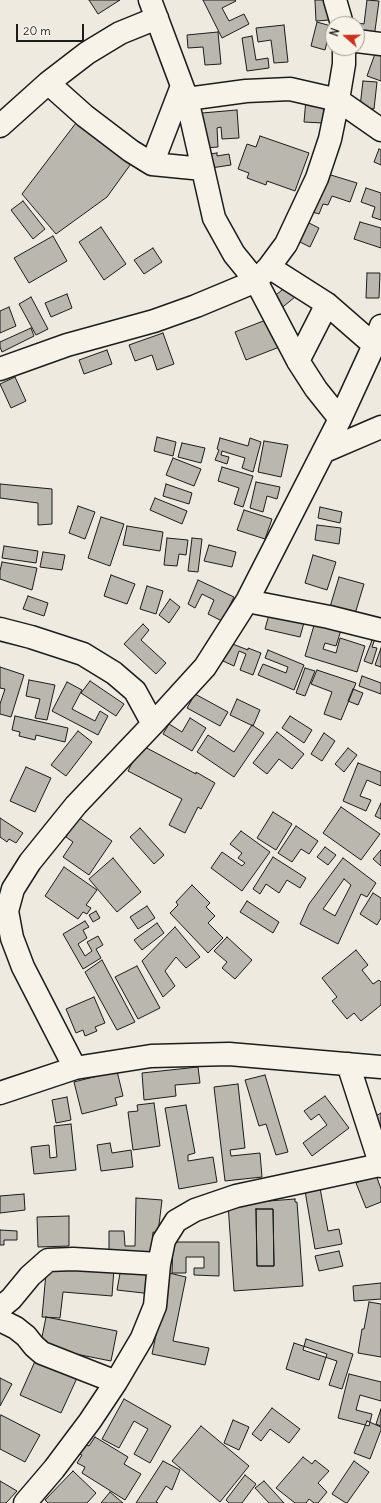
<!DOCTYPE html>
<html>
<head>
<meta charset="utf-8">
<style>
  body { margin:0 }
  #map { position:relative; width:381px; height:1503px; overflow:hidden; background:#eeeae0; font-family:Delius,sans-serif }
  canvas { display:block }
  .north { position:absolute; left:325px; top:16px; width:40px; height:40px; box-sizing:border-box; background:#f7f3e8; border:1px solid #9f9d96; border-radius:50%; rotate:290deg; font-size:11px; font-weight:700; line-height:16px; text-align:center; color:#1c1c1c }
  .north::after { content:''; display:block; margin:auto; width:14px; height:18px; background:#c8321e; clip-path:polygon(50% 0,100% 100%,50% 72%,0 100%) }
  .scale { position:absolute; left:16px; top:24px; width:68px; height:18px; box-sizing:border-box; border:2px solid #1c1c1c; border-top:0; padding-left:5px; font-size:12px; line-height:14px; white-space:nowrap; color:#1c1c1c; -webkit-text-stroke:3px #f7f3e8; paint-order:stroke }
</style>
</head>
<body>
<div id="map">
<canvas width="381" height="1503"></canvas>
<div class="north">N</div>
<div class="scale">20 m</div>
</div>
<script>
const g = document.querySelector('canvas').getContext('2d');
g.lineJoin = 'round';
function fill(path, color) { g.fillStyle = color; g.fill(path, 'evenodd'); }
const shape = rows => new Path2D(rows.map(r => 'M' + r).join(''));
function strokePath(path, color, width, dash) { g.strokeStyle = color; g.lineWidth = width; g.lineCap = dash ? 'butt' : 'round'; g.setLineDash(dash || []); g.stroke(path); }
const building = shape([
  [89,0,120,0,98,14,89,0],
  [203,0,235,0,236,1,222,8,229,21,244,14,249,24,222,38,203,0],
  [315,0,329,0,330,20,316,21,315,0],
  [367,0,379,1,374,38,357,36,357,24,350,24,351,22,364,24,367,0],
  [317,22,331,26,325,50,311,46,317,22],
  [284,25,288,62,274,63,271,40,258,42,256,28,284,25],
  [218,32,221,64,205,65,203,47,188,48,187,35,218,32],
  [252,36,256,60,268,58,269,68,247,71,242,38,252,36],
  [376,51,381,53,381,81,367,76,376,51],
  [363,81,377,82,374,109,360,107,363,81],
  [306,99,324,99,323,123,304,122,306,99],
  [237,110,239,138,222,139,221,127,217,128,218,147,204,148,202,113,237,110],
  [79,119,133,161,107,197,56,234,22,194,79,119],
  [260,136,309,153,295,191,267,181,266,185,247,178,249,173,238,169,247,144,256,147,260,136],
  [379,149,381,150,381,165,374,162,379,149],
  [217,153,217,156,229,154,231,165,211,168,209,154,217,153],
  [321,172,357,183,350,202,332,196,328,205,323,204,319,214,309,211,321,172],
  [366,188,381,193,381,220,372,217,375,207,361,202,366,188],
  [23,201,45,229,33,239,11,210,23,201],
  [305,221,319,228,310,247,296,240,305,221],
  [360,222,381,228,381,248,354,239,360,222],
  [101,227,126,264,104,280,79,242,101,227],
  [53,236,67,261,29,283,14,258,53,236],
  [153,248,162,262,144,274,134,260,153,248],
  [367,273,380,273,379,298,366,298,367,273],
  [287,286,295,297,279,310,271,299,287,286],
  [67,294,72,308,51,317,45,303,67,294],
  [31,297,48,329,36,335,19,304,31,297],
  [9,307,16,326,0,333,0,311,9,307],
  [271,318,282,346,246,360,235,332,271,318],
  [31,328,34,336,2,352,0,347,0,342,31,328],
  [163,333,174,364,157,370,152,355,135,361,129,345,163,333],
  [107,350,112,364,84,374,79,360,107,350],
  [15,377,26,401,11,408,0,384,15,377],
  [157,437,176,442,173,456,154,451,157,437],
  [220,438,248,446,250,438,261,442,253,472,242,468,245,458,222,451,221,455,229,457,227,464,215,460,219,450,217,449,220,438],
  [264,441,288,445,281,477,258,472,264,441],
  [182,443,205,448,201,463,178,457,182,443],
  [173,458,201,469,194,486,166,475,173,458],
  [222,467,253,476,243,507,234,504,239,488,218,481,222,467],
  [256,482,280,487,277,499,267,496,263,512,250,508,256,482],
  [0,484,52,489,52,524,38,525,38,503,0,498,0,484],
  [166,484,192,493,189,504,163,496,166,484],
  [155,498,187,511,182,524,150,510,155,498],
  [78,506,95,512,85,539,69,533,78,506],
  [320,507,342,512,340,523,318,518,320,507],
  [244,510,272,519,265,539,237,530,244,510],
  [101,517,124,524,110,566,88,558,101,517],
  [317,525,341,528,339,544,315,540,317,525],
  [127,526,163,532,160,551,123,545,127,526],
  [167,538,188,540,186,555,179,554,177,566,164,565,167,538],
  [192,538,202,539,198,572,188,571,192,538],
  [209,545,236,552,232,567,204,561,209,545],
  [4,546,38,551,36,563,2,558,4,546],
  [43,552,65,555,62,570,40,567,43,552],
  [313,555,336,562,327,590,305,583,313,555],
  [2,562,37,568,32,590,0,579,0,571,2,562],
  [111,575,135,584,127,604,104,596,111,575],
  [339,577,364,584,355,614,330,607,339,577],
  [198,580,234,597,222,621,208,614,214,600,202,594,195,608,188,604,198,580],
  [147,586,163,591,156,614,140,609,147,586],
  [28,596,48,603,44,616,23,609,28,596],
  [170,599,180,607,169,623,159,615,170,599],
  [270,611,305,619,300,637,265,629,270,611],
  [315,622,341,630,336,646,325,643,323,649,336,653,340,638,365,646,357,672,305,656,315,622],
  [143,624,149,630,141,640,166,663,156,674,124,644,143,624],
  [381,634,381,641,375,639,372,647,377,648,372,664,364,661,374,635,381,634],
  [230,643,248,650,248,648,261,653,253,675,240,670,246,654,239,651,234,666,223,661,230,643],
  [381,648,381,667,375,665,381,648],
  [268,650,304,665,294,690,258,675,263,664,286,673,288,667,265,658,268,650],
  [0,667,24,675,11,717,0,714,0,704,5,689,0,688,0,667],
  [305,668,315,671,305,696,296,693,305,668],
  [317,670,356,683,341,720,324,714,332,692,311,684,317,670],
  [362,676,381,683,381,694,359,686,362,676],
  [29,680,55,685,47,720,35,718,40,699,26,696,29,680],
  [90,681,124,704,116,716,81,693,90,681],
  [67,682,82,690,72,709,95,721,100,711,108,716,98,735,52,711,67,682],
  [353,689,363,693,358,705,348,701,353,689],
  [195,694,228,712,220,726,187,708,195,694],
  [237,699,260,710,253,726,230,715,237,699],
  [15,716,68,728,65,742,36,735,35,740,19,736,20,732,12,730,15,716],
  [290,716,312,730,304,743,282,728,290,716],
  [190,718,206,728,192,751,163,734,169,724,182,732,190,718],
  [252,725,264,733,234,777,197,752,208,735,234,752,252,725],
  [78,731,92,742,66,776,51,765,78,731],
  [277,732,304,754,292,769,279,759,267,774,253,763,277,732],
  [324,733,335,741,322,761,311,754,324,733],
  [141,745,196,774,196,772,215,783,201,809,198,807,185,833,169,825,182,799,128,771,141,745],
  [348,748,357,755,344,772,335,764,348,748],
  [358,763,381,772,381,786,367,780,360,796,371,800,366,811,343,801,358,763],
  [26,767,51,778,35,812,10,801,26,767],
  [381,803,381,819,375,816,381,803],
  [341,807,380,834,361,860,323,833,341,807],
  [273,812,292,824,276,850,257,838,273,812],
  [78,817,112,841,89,875,63,857,73,842,66,837,78,817],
  [0,818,23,833,16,843,9,839,7,842,0,837,0,818],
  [296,826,318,841,309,854,301,849,292,862,278,853,296,826],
  [140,828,164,855,154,864,130,837,140,828],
  [241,831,270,852,242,891,211,868,222,852,242,866,245,863,238,858,242,853,230,844,241,831],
  [325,847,336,855,328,865,317,857,325,847],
  [381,850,381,866,373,859,381,850],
  [273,857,306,878,300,888,287,880,279,893,266,884,260,894,253,889,273,857],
  [113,858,141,892,117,912,89,879,113,858],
  [343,858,376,883,367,897,361,894,338,944,300,924,309,904,343,858],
  [344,879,351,885,335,916,323,909,344,879],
  [64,867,97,890,86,905,91,908,87,914,83,912,78,919,45,896,64,867],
  [192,885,210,903,206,907,215,916,208,923,223,938,208,953,170,913,178,905,176,902,192,885],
  [373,893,381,898,381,918,377,925,360,914,373,893],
  [247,901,279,922,273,933,240,912,247,901],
  [147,906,155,918,138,929,130,917,147,906],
  [96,911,100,918,93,922,89,915,96,911],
  [85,921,89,927,83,930,87,938,78,944,85,956,92,951,87,942,98,936,103,945,96,949,101,958,83,969,63,934,85,921],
  [157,923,164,933,142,950,134,940,157,923],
  [175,927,200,957,186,968,176,957,165,971,175,986,163,997,142,961,175,927],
  [227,937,252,960,235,979,222,968,227,962,214,951,227,937],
  [356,950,368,965,362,970,373,984,379,980,381,982,381,1005,361,1021,354,1013,347,1019,332,1001,337,997,322,978,356,950],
  [102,960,135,1022,117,1030,85,972,102,960],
  [137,966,160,1008,138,1019,115,977,137,966],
  [94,997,105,1023,95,1027,97,1031,85,1036,83,1030,76,1033,66,1009,94,997],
  [198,1067,200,1083,175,1085,176,1096,144,1100,142,1073,198,1067],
  [117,1071,123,1096,115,1098,117,1105,82,1114,74,1082,117,1071],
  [265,1075,288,1152,276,1155,266,1124,259,1126,245,1080,265,1075],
  [238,1084,245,1148,230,1150,231,1156,260,1153,262,1177,225,1181,214,1087,238,1084],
  [325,1096,349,1128,312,1156,303,1143,327,1125,319,1114,311,1120,304,1111,325,1096],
  [67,1097,71,1120,56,1123,52,1100,67,1097],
  [154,1103,160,1146,133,1150,128,1112,138,1111,137,1105,154,1103],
  [186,1105,195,1153,188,1155,188,1161,213,1157,217,1182,179,1189,165,1108,186,1105],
  [381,1113,381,1127,379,1127,374,1117,381,1113],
  [71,1124,76,1170,34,1174,31,1147,49,1145,50,1158,57,1157,54,1126,71,1124],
  [110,1143,112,1153,131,1150,133,1167,101,1171,97,1145,110,1143],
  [376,1175,381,1189,381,1202,366,1208,356,1183,376,1175],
  [320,1188,328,1231,339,1229,342,1244,315,1249,305,1191,320,1188],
  [24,1194,25,1210,0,1213,0,1196,24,1194],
  [136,1198,162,1200,158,1233,153,1232,152,1255,109,1253,109,1231,124,1231,125,1246,135,1246,136,1198],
  [295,1199,295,1202,297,1202,303,1286,234,1291,228,1204,295,1199],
  [256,1209,273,1209,274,1266,257,1266,256,1209],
  [256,1209,273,1209,274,1266,257,1266,256,1209],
  [69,1216,69,1246,38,1247,37,1217,69,1216],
  [0,1230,17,1231,17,1240,4,1240,4,1245,0,1245,0,1230],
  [173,1242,219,1242,219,1276,194,1275,194,1268,204,1268,204,1257,186,1257,186,1273,172,1273,173,1242],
  [339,1251,343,1266,319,1271,315,1256,339,1251],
  [47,1262,114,1268,112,1296,63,1292,60,1318,42,1317,47,1262],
  [121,1268,155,1271,152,1294,117,1290,121,1268],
  [169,1273,186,1277,173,1341,209,1348,205,1365,152,1354,169,1273],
  [381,1283,381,1299,354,1301,353,1286,381,1283],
  [369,1302,381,1304,381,1357,358,1353,362,1329,364,1329,369,1302],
  [46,1317,117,1331,111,1361,40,1347,46,1317],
  [306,1339,353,1354,342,1389,329,1385,337,1361,303,1350,306,1339],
  [294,1343,327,1354,319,1380,286,1369,294,1343],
  [36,1359,77,1378,61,1413,20,1395,36,1359],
  [349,1374,381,1382,381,1401,360,1395,356,1410,372,1414,369,1426,338,1418,349,1374],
  [0,1378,12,1384,0,1406,0,1378],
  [124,1399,171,1426,150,1463,134,1454,148,1429,134,1421,119,1448,102,1439,124,1399],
  [272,1408,300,1429,289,1443,270,1429,261,1441,252,1434,272,1408],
  [381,1409,381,1426,376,1424,381,1409],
  [1,1415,40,1435,25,1462,0,1449,0,1417,1,1415],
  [233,1420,249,1427,239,1450,224,1443,233,1420],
  [367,1421,381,1427,381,1430,370,1459,354,1453,367,1421],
  [201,1426,249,1466,220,1502,172,1461,201,1426],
  [95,1437,128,1457,124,1464,141,1474,125,1500,82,1473,85,1467,77,1463,82,1455,78,1453,83,1443,89,1446,95,1437],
  [303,1457,312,1464,315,1460,329,1471,318,1483,327,1492,318,1503,314,1503,309,1499,306,1503,295,1503,276,1488,303,1457],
  [163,1461,180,1470,172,1490,166,1486,156,1502,158,1503,136,1503,163,1461],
  [354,1461,369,1472,347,1503,346,1503,332,1494,354,1461],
  [73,1471,96,1493,87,1503,48,1503,45,1500,73,1471],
  [245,1475,256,1484,242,1503,229,1503,226,1500,245,1475],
  [0,1481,17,1491,6,1503,0,1503,0,1481],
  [264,1481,284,1503,269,1503,255,1488,264,1481],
  [110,1492,123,1503,101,1503,110,1492]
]);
const minor = shape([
  [150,0,187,99,214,218,234,254,256,281,298,361,316,389,340,419],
  [335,0,342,24],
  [357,41,381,44],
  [48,83,85,116,131,151,152,164,203,169],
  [187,99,246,91,290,89,338,100,381,130],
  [0,126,48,83,87,53,120,33,157,18],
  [152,164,182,86],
  [269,267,327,304,374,345],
  [298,361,327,304],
  [0,369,67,345,154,321,196,306,256,281,269,267,286,244,317,178,330,139,338,100,344,64,344,48],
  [325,451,381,427],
  [247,601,329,617,381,630],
  [0,629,31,637,83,654,114,673,135,691,153,724],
  [348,1064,381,1166],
  [75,1068,23,967,12,938,7,911,13,889,30,862,76,805,153,724,205,667,247,601,340,419,374,345,381,326],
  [0,1093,75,1068,151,1056,229,1054,381,1067],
  [0,1308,11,1299,30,1276,48,1260,73,1259,159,1264],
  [0,1320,16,1328,26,1336,34,1346,42,1353,116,1382],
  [25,1503,54,1469,90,1421,116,1382,142,1338,155,1306,159,1264,164,1240,176,1221,195,1210,236,1196,380,1165]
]);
fill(building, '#bab7af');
strokePath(building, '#1c1c1c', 1);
strokePath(minor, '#1c1c1c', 25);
strokePath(minor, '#f7f3e8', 22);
</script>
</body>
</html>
